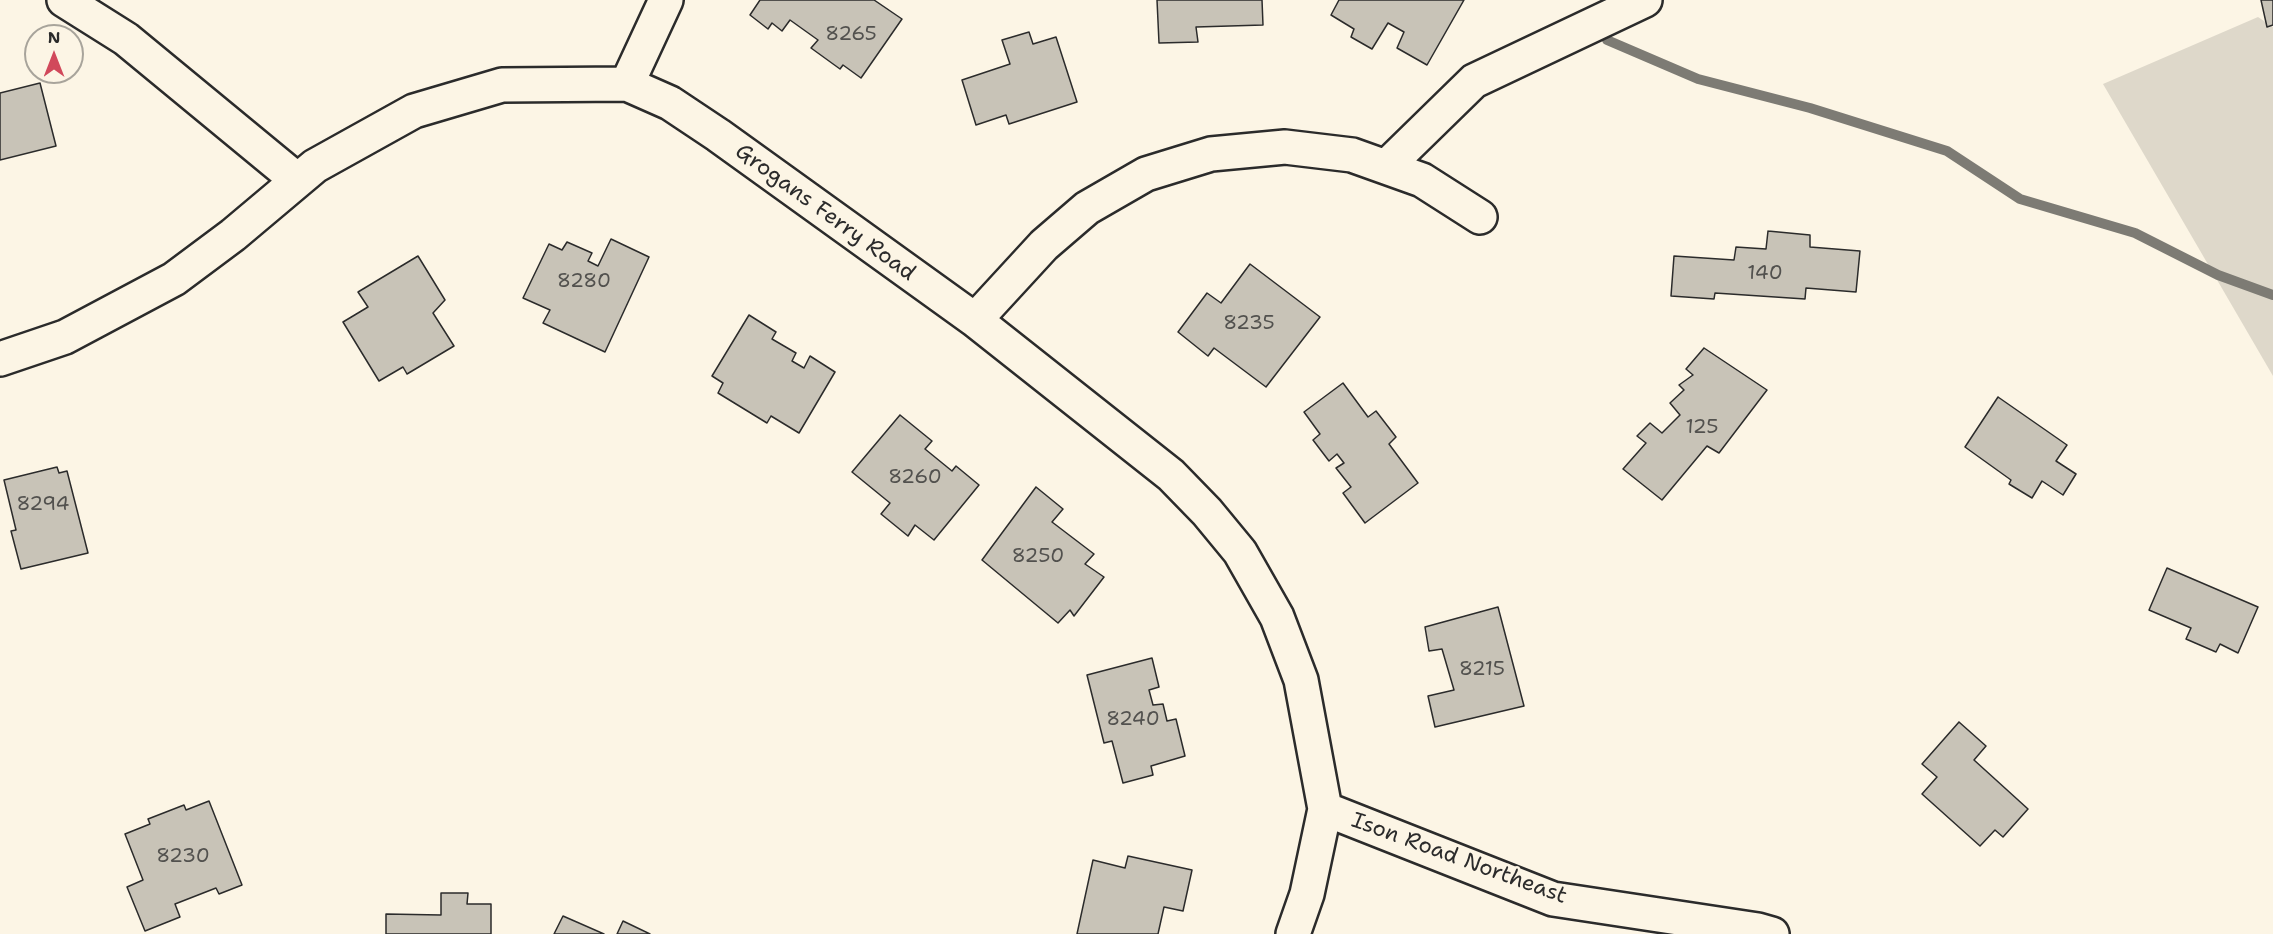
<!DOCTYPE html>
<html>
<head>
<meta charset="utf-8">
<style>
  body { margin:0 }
  #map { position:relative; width:2273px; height:934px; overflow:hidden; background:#fcf5e5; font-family:"Shantell Sans",sans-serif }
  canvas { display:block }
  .north { position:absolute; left:24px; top:24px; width:60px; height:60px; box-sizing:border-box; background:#fcf5e5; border:2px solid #a8a49b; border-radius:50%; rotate:0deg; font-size:16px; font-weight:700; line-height:24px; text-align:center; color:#2b2b2b }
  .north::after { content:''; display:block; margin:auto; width:21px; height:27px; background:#d1495b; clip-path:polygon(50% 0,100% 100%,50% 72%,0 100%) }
</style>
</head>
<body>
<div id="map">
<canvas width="2273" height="934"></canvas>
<div class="north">N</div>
</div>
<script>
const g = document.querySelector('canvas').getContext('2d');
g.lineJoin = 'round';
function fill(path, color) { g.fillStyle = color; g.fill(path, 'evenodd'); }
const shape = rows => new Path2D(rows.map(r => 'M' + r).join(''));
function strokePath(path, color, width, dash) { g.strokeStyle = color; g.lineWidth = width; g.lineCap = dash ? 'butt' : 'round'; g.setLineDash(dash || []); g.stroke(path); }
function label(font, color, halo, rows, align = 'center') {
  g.font = font + ' "Shantell Sans",sans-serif'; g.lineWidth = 5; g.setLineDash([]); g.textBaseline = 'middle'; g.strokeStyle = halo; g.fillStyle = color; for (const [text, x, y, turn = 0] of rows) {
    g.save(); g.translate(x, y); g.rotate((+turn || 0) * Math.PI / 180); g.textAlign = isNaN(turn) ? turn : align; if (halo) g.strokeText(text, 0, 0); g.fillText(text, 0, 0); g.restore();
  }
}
const green = shape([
  [2258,17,2273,27,2273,376,2103,84]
]);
const stream = shape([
  [1607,40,1698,79,1810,108,1947,151,2020,199,2135,233,2218,275,2273,295]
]);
const building = shape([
  [760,0,874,0,902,19,861,78,843,65,840,69,811,48,818,40,790,20,782,31,772,23,768,29,750,15,760,0],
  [1157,0,1262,0,1263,25,1196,27,1198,42,1159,43,1157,0],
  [1339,0,1464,0,1427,65,1397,48,1404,32,1388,23,1372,49,1351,37,1354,29,1331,15,1339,0],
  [2261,0,2273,0,2273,25,2267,27,2261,0],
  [1029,32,1033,44,1056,37,1077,102,1009,124,1006,115,976,125,962,80,1010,64,1002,40,1029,32],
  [40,83,56,146,0,160,0,93,40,83],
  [1768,231,1810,235,1810,247,1860,251,1856,292,1806,288,1805,299,1715,293,1714,299,1671,296,1674,256,1734,260,1736,247,1766,249,1768,231],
  [611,239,649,257,605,352,543,323,550,310,523,298,549,244,562,250,567,242,592,253,588,261,598,266,611,239],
  [418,256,445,300,433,313,454,346,407,374,403,367,379,381,343,322,368,307,358,292,418,256],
  [1250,264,1320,317,1266,387,1214,348,1208,356,1178,332,1207,293,1221,303,1250,264],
  [749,315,776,332,772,339,796,353,792,361,804,368,810,356,835,372,799,433,771,416,767,423,718,393,723,383,712,376,749,315],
  [1704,348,1767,390,1719,453,1707,446,1662,500,1623,469,1646,443,1637,436,1650,423,1662,433,1680,415,1670,403,1684,390,1679,385,1693,375,1686,369,1704,348],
  [1343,383,1368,417,1376,411,1396,437,1389,444,1418,483,1365,523,1343,493,1351,487,1336,468,1344,463,1337,454,1329,461,1313,440,1320,434,1304,412,1343,383],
  [1998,397,2067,445,2056,461,2076,474,2063,495,2042,481,2032,498,2009,484,2011,480,1965,447,1998,397],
  [900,415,932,441,925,449,952,471,956,466,979,485,934,540,915,525,908,536,881,514,890,503,852,472,900,415],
  [57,467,59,473,67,471,88,553,21,569,11,531,16,530,4,480,57,467],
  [1036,487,1063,509,1052,522,1094,554,1085,564,1104,577,1074,616,1070,610,1058,623,982,560,1036,487],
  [2167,568,2258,607,2238,653,2220,644,2216,652,2186,639,2191,628,2149,610,2167,568],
  [1498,607,1524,706,1435,727,1428,696,1454,690,1442,649,1429,651,1425,627,1498,607],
  [1152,658,1159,687,1149,690,1153,705,1163,704,1167,721,1176,719,1185,756,1151,766,1153,775,1123,783,1112,741,1104,743,1087,675,1152,658],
  [1959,722,1986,746,1974,760,2028,809,2003,837,1995,830,1980,846,1922,794,1937,777,1922,764,1959,722],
  [209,801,242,885,219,894,216,888,175,904,180,917,145,931,127,887,143,880,125,834,150,824,148,819,184,805,186,810,209,801],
  [1128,856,1192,870,1183,911,1164,907,1158,934,1077,934,1093,860,1125,868,1128,856],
  [441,893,468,893,467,904,491,904,491,934,386,934,386,914,441,915,441,893],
  [563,916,604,934,554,934,563,916],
  [623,921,650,934,617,934,623,921]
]);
const minor = shape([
  [64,0,126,39,297,180],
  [627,84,666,0],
  [1386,167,1474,81,1645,0],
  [975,320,1044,245,1087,208,1146,174,1211,154,1285,147,1352,155,1422,180,1480,217],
  [0,359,65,337,174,279,233,235,315,166,414,111,502,85,627,84,670,103,718,135,975,320,1171,475,1207,512,1240,552,1277,617,1301,680,1325,809,1307,894,1293,934],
  [1325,809,1553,899,1758,930,1772,934]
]);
const numberNames = [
  ["8265",851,35],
  ["140",1765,274],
  ["8280",584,282],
  ["8235",1249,324],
  ["125",1702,428],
  ["8260",915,478],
  ["8294",43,505],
  ["8250",1038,557],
  ["8215",1482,670],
  ["8240",1133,720],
  ["8230",183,857]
];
const streetNames = [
  ["Grogans Ferry Road",825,213,36],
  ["Ison Road Northeast",1459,859,20]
];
fill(green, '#ded8ca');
strokePath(stream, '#7d7b74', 10);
fill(building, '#c8c3b7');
strokePath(building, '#2b2b2b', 1.5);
strokePath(minor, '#2b2b2b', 38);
strokePath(minor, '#fcf5e5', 33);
label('20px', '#52514e', null, numberNames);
label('22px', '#2b2b2b', '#fcf5e5', streetNames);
</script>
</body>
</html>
